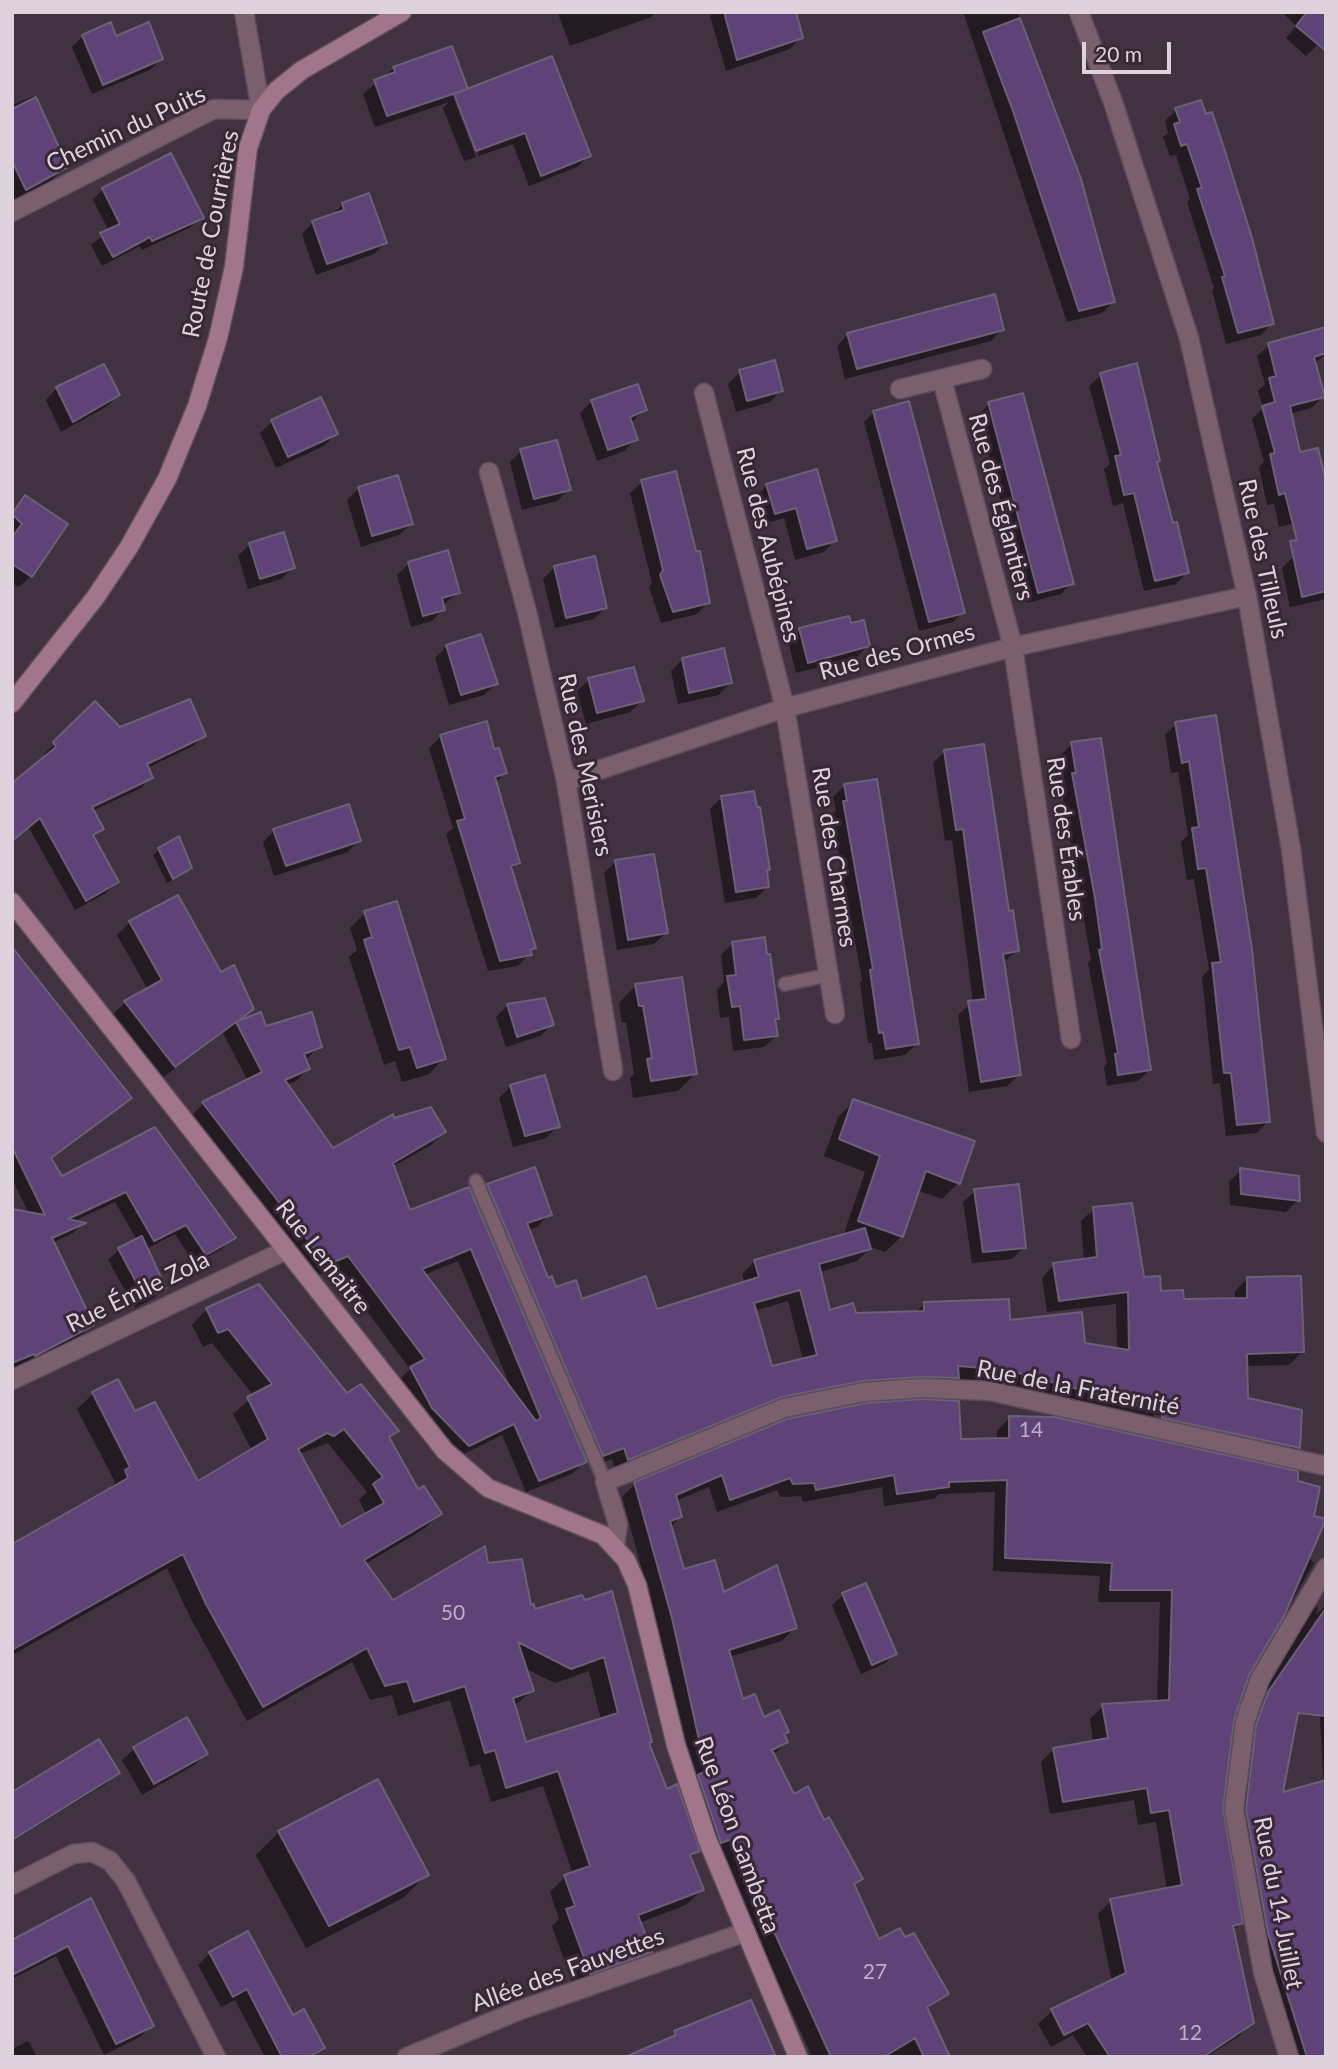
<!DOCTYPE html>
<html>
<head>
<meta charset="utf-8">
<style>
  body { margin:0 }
  #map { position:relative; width:1338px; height:2069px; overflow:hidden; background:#423141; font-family:Lato,sans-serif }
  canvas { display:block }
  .frame { position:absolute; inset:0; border:14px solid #ded3dd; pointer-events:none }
  .scale { position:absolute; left:1082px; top:42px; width:89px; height:32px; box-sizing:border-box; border:4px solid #ded3dd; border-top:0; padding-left:9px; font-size:21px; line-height:24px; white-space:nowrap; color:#ded3dd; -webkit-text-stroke:5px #382737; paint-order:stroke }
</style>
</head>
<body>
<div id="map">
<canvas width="1338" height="2069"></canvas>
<div class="frame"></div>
<div class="scale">20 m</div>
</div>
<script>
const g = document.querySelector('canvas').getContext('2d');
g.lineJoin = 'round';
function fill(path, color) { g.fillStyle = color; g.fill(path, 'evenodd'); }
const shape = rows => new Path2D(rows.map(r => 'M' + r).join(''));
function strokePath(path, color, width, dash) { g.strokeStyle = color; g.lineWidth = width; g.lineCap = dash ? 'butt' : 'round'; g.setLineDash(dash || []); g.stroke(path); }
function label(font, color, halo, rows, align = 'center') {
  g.font = font + ' Lato,sans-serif'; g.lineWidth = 6; g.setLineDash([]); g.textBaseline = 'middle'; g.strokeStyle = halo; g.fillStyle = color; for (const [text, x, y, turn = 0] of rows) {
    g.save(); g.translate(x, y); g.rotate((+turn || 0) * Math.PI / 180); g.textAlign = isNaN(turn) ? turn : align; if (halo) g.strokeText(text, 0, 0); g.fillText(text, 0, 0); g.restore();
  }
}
const shadow = shape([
  [656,12,651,17,570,46,558,13],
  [714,12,774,12,801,37,790,49,726,71,710,16],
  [963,12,1017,12,1080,180,1113,302,1102,313,1067,322],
  [1326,12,1326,52,1317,45,1306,56,1286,38,1296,26,1282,12],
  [83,36,115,38,161,59,150,70,92,94,72,47],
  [394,68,466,88,589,156,577,167,529,186,513,144,479,156,457,99,454,99,476,157,464,161,443,108,449,102,375,127,363,94],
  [34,96,66,166,52,180,12,202,12,105],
  [1176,110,1272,323,1261,335,1226,344,1212,290,1214,288,1187,202,1190,199,1176,155,1170,156,1163,137,1168,133,1165,121],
  [171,156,201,217,191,227,142,250,140,246,102,266,91,245,109,231,93,200,103,189],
  [343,204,385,243,374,254,316,275,302,234,313,222,331,216],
  [1002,329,991,341,845,379,837,346,848,334],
  [1326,340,1326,354,1314,364,1323,397,1311,408,1290,414,1299,454,1326,479,1326,515,1279,527,1274,504,1267,505,1259,467,1264,462,1252,419,1263,408,1258,391,1265,384,1257,356,1269,345],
  [1136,366,1171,525,1187,572,1176,584,1144,591,1123,503,1113,506,1104,469,1110,464,1089,386,1101,375],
  [740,372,781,390,770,402,736,412,728,384],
  [57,388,118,395,106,407,61,432,46,400],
  [592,401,645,410,630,423,636,439,624,451,597,461,580,413],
  [989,404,1072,583,1061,594,1027,603,978,415],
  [874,412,963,612,953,622,919,631,864,422],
  [272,422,336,434,324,446,276,468,260,433],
  [521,451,569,489,557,501,522,510,510,462],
  [816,471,835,540,824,552,795,560,784,518,764,524,756,497,767,485],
  [642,482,695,553,708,602,697,614,661,623,649,587,652,583,630,493],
  [359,488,411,524,399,535,361,547,347,500],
  [26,498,31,576,19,587,12,583,12,512],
  [250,544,293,567,281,579,248,589,238,556],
  [1326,549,1326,599,1290,607,1282,568,1294,556],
  [409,564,458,593,442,606,443,609,432,621,411,627,397,575],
  [555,567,606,607,594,619,555,628,543,579],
  [850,625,868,645,857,657,796,673,788,641,800,630],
  [447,646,496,684,484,695,449,705,435,658],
  [682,660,730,683,719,695,678,704,671,671],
  [589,680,642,701,630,712,586,724,577,691],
  [95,704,119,729,204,736,193,746,147,768,151,777,141,788,92,811,102,829,93,838,117,882,106,893,75,910,29,828,12,841,12,785,46,757,44,754],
  [1214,717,1268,1121,1257,1133,1226,1136,1220,1083,1213,1084,1202,977,1209,969,1194,879,1187,880,1181,842,1188,835,1178,772,1171,773,1165,735,1176,724],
  [441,736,492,751,505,773,495,783,518,863,511,870,535,947,518,966,488,971,446,834,453,828,429,748],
  [1072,744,1149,1070,1138,1081,1107,1086,1104,1067,1107,1064,1088,963,1091,960,1061,787,1065,783,1060,756],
  [944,752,1008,913,1017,951,1002,963,1019,1075,1007,1086,969,1092,958,1015,973,1002,952,840,945,841,933,763],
  [845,785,917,1044,905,1055,874,1060,872,1043,868,1043,860,983,862,980,832,815,836,811,833,797],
  [722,797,768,869,765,872,768,886,756,898,725,903,710,809],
  [274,831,359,840,348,852,274,876,263,842],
  [159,850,190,868,167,883,153,855],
  [615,862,666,933,654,944,617,950,604,873],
  [365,913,444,1058,429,1074,402,1082,395,1061,384,1065,349,957,357,950,350,928],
  [130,922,220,975,252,1009,238,1023,320,1046,305,1060,308,1069,296,1081,287,1085,332,1150,393,1120,444,1132,431,1145,392,1167,409,1212,473,1200,488,1185,550,1214,537,1227,528,1230,547,1280,556,1289,581,1301,656,1312,745,1284,742,1274,755,1261,843,1236,865,1172,824,1156,838,1117,854,1101,958,1183,942,1199,917,1190,902,1236,885,1252,871,1247,857,1261,820,1272,829,1312,854,1315,915,1313,924,1304,1009,1321,1083,1344,1117,1350,1116,1304,1047,1312,1042,1278,1054,1265,1084,1260,1081,1221,1094,1209,1142,1279,1159,1293,1182,1301,1235,1300,1235,1291,1248,1278,1302,1352,1289,1365,1245,1366,1246,1399,1300,1411,1298,1448,1285,1460,993,1382,956,1379,944,1390,849,1393,615,1472,612,1459,590,1467,587,1459,572,1474,526,1492,502,1435,456,1458,398,1381,410,1369,335,1268,314,1277,191,1116,203,1104,248,1081,223,1033,162,1078,112,1015,125,1003,148,990,117,935],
  [458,1261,511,1388,424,1275],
  [788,1301,803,1360,771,1368,754,1311],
  [1154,1414,1289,1444,1289,1448,1154,1418],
  [733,943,777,1018,774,1021,776,1036,764,1047,733,1051,729,1017,720,1018,717,990,724,982,721,955],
  [12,960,129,1098,50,1159,61,1178,154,1129,233,1237,223,1248,195,1264,175,1234,146,1249,164,1287,154,1298,135,1308,108,1260,119,1250,137,1240,115,1202,72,1222,82,1224,73,1233,52,1243,92,1324,81,1335,24,1366,23,1363,12,1368,12,1246,29,1214,12,1179],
  [636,985,695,1074,678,1091,633,1098,630,1078,634,1074,626,1022,622,1023,619,1003],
  [508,1005,552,1025,540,1036,506,1047,496,1017],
  [511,1086,558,1126,546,1138,513,1147,499,1098],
  [1241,1170,1298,1200,1286,1212,1230,1205,1229,1182],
  [975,1191,1024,1247,1012,1259,972,1263,963,1202],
  [207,1309,347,1395,397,1431,388,1439,418,1491,439,1514,424,1529,365,1564,392,1602,487,1565,534,1611,581,1597,648,1744,666,1792,698,1851,690,1859,702,1890,686,1905,639,1923,650,1952,635,1967,574,1988,552,1926,559,1919,550,1892,565,1877,573,1874,543,1786,491,1802,480,1764,470,1767,450,1700,398,1716,392,1695,370,1700,352,1662,247,1721,191,1619,167,1568,12,1655,12,1546,111,1489,115,1482,77,1409,93,1394,118,1381,135,1414,197,1484,252,1451,233,1414,254,1396,212,1343,203,1347,192,1325],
  [328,1443,367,1492,359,1500,367,1515,341,1530,299,1454],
  [524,1668,555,1683,589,1671,601,1720,524,1744,513,1707,532,1691],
  [1010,1417,1296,1482,1312,1517,1309,1558,1314,1563,1248,1675,1232,1720,1221,1808,1241,1923,1232,1931,1253,2022,1239,2036,1206,2057,1087,2057,1073,2035,1051,2047,1038,2024,1052,2011,1112,1982,1098,1914,1111,1901,1167,1890,1156,1822,1138,1825,1134,1800,1050,1814,1041,1762,1054,1749,1093,1742,1090,1719,1103,1706,1157,1703,1160,1602,1098,1602,1100,1576,993,1571,995,1492,939,1494,934,1499,884,1506,882,1487,803,1502,801,1496,780,1497,777,1490,717,1512,709,1487,676,1501,680,1517,670,1527,683,1572,795,1627,782,1641,729,1657,742,1701,763,1719,787,1732,783,1736,786,1742,773,1755,793,1797,823,1822,861,1879,853,1887,878,1942,947,1993,926,2011,948,2057,812,2057,719,1851,693,1782,659,1632,622,1497,635,1484,959,1441,997,1440,997,1431],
  [934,2000,934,2005,920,2013],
  [865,1585,894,1654,884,1664,861,1674,832,1605,843,1595],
  [1318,1605,1316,1615,1326,1605,1326,2057,1289,2057,1232,1824,1256,1700,1306,1616],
  [1315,1617,1324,1795,1281,1794],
  [186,1719,206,1754,194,1765,142,1795,122,1760,134,1749],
  [118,1772,106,1784,12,1841,12,1794],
  [279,1832,426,1875,403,1898,306,1948,256,1855],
  [90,1900,152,2025,140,2037,104,2055,56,1956,12,1979,12,1932,17,1939],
  [210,1953,292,2017,323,2048,314,2057,265,2057,235,2000,221,2007,198,1965],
  [28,2041,37,2057,12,2057,12,2049]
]);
const building = shape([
  [724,12,796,12,803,38,737,60,724,12],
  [1307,12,1326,12,1326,51,1296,26,1307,12],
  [1020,18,1081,179,1115,302,1079,311,1013,111,983,32,1020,18],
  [111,22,116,36,149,22,163,59,103,85,82,35,111,22],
  [452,46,468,89,387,116,374,80,395,72,393,67,452,46],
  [552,56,591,156,541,176,525,133,476,151,454,94,552,56],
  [36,97,68,167,26,190,12,161,12,109,36,97],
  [1201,100,1206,114,1212,112,1224,148,1252,238,1274,324,1238,333,1222,277,1225,276,1197,189,1202,188,1187,144,1181,146,1174,124,1180,122,1175,108,1201,100],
  [171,153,204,218,152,241,150,237,113,257,100,233,120,224,102,188,171,153],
  [369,193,387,243,327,264,312,221,344,210,342,203,369,193],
  [995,294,1004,330,857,369,847,333,995,294],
  [1326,327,1326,353,1314,357,1325,397,1290,406,1300,452,1318,448,1326,481,1326,591,1302,597,1290,541,1297,540,1285,493,1279,495,1270,454,1275,453,1262,406,1275,402,1269,378,1276,376,1268,343,1326,327],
  [775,360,783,391,747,401,739,370,775,360],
  [1137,363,1160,461,1157,462,1173,523,1177,522,1189,573,1155,581,1134,493,1124,495,1115,456,1121,455,1100,373,1137,363],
  [104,364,120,395,73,422,56,387,104,364],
  [638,384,647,410,630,417,638,440,608,450,591,400,638,384],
  [1023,393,1074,584,1038,593,988,402,1023,393],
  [321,397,338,434,288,457,271,420,321,397],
  [909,401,965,613,929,622,873,411,909,401],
  [557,440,571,490,534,499,520,449,557,440],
  [817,469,837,541,807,549,796,508,775,514,766,484,817,469],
  [676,471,696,551,700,551,710,603,673,612,660,575,663,570,641,480,676,471],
  [398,475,413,524,372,536,358,487,398,475],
  [25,495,68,524,32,577,12,564,12,537,22,524,12,514,25,495],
  [284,532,295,568,260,579,249,543,284,532],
  [448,550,460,593,442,598,445,610,423,616,408,562,448,550],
  [595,556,607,608,566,618,554,566,595,556],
  [849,616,851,623,864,620,870,646,808,663,799,628,849,616],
  [481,634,498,684,461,695,446,645,481,634],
  [724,648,732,683,689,693,682,658,724,648],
  [634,667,644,701,597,713,588,678,634,667],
  [190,699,206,736,147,764,153,778,92,807,104,829,93,835,119,882,86,901,40,818,12,841,12,783,56,747,53,742,95,701,120,727,190,699],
  [1216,715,1252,950,1270,1122,1237,1125,1231,1073,1224,1073,1212,963,1221,962,1206,868,1198,869,1192,828,1199,827,1189,761,1182,763,1175,722,1216,715],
  [487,721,494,749,499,748,507,773,495,777,520,863,511,866,536,948,530,950,532,955,500,961,457,821,465,819,440,735,487,721],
  [1101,738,1151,1070,1118,1075,1115,1054,1118,1053,1099,950,1102,949,1095,898,1072,773,1076,773,1071,742,1101,738],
  [984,744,1009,911,1013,910,1019,951,1003,954,1021,1075,981,1082,968,1001,986,999,963,829,956,830,944,750,984,744],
  [877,779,919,1044,886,1049,883,1032,879,1033,870,970,873,969,843,801,847,801,844,784,877,779],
  [754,791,757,807,760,807,770,870,767,870,769,887,736,892,721,796,754,791],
  [349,804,361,841,286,866,273,829,349,804],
  [179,836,192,868,173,879,158,848,179,836],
  [654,854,668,933,628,940,615,860,654,854],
  [178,895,221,972,234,965,254,1009,238,1021,261,1012,266,1026,312,1012,322,1047,304,1054,310,1069,285,1080,333,1148,393,1114,394,1118,431,1107,446,1132,393,1163,410,1210,469,1187,587,1462,539,1481,514,1424,469,1446,432,1408,410,1367,425,1359,348,1256,327,1265,202,1102,262,1072,236,1022,175,1067,124,1001,162,980,129,921,178,895],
  [471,1249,541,1418,536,1421,422,1269,471,1249],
  [397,901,446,1059,417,1068,410,1047,399,1050,364,940,372,937,364,911,397,901],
  [765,937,767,954,770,954,779,1019,775,1019,778,1036,744,1040,740,1006,732,1007,727,976,736,975,732,942,765,937],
  [12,947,132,1098,51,1158,62,1176,155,1127,236,1238,206,1255,186,1225,154,1241,126,1192,68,1219,86,1223,52,1238,94,1325,35,1356,34,1354,12,1363,12,1209,45,1215,12,1147,12,947],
  [682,977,697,1074,651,1081,647,1059,652,1058,643,1006,639,1006,635,984,682,977],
  [545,998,554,1025,517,1037,507,1004,545,998],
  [545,1075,560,1127,525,1136,510,1085,545,1075],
  [853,1099,975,1141,960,1184,926,1171,903,1237,858,1221,880,1156,839,1139,853,1099],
  [535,1167,552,1215,527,1223,548,1278,552,1276,556,1287,576,1280,582,1299,646,1276,657,1309,759,1277,754,1260,865,1228,871,1249,819,1264,830,1310,853,1303,856,1313,924,1311,924,1302,1009,1299,1010,1320,1082,1312,1085,1343,1129,1350,1128,1292,1059,1301,1053,1263,1097,1257,1093,1207,1132,1203,1144,1277,1160,1276,1161,1291,1183,1290,1184,1299,1247,1298,1247,1277,1301,1276,1304,1352,1247,1354,1248,1398,1302,1410,1300,1448,1162,1418,1163,1412,1007,1370,958,1366,959,1378,922,1377,863,1381,782,1397,628,1460,624,1448,603,1456,487,1184,535,1167],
  [800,1290,817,1355,772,1366,754,1303,800,1290],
  [1240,1168,1299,1176,1300,1201,1241,1194,1240,1168],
  [1019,1184,1026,1248,983,1252,974,1189,1019,1184],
  [142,1236,166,1288,145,1299,118,1248,142,1236],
  [259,1284,347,1393,361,1384,399,1431,389,1437,418,1489,424,1486,442,1514,364,1560,393,1600,485,1546,488,1563,522,1559,531,1605,534,1604,535,1609,582,1595,585,1600,612,1591,652,1742,649,1743,667,1789,677,1784,700,1851,690,1855,704,1890,638,1915,652,1952,590,1974,566,1909,575,1906,564,1875,590,1866,558,1771,506,1788,495,1750,485,1753,465,1686,414,1702,407,1681,385,1686,367,1648,263,1707,206,1604,183,1554,12,1650,12,1544,128,1478,125,1470,130,1467,92,1392,118,1379,135,1411,155,1402,198,1481,268,1439,247,1397,272,1384,228,1329,218,1333,206,1308,259,1284],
  [344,1429,383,1477,373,1484,384,1503,341,1527,298,1449,327,1433,334,1436,344,1429],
  [518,1642,571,1669,604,1657,618,1713,526,1742,513,1698,534,1691,518,1642],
  [923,1399,959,1401,961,1439,1009,1438,1009,1416,1055,1417,1298,1471,1298,1481,1320,1487,1314,1516,1326,1519,1284,1616,1249,1675,1234,1720,1223,1808,1243,1923,1233,1926,1254,2023,1203,2057,1110,2057,1088,2023,1064,2035,1051,2009,1126,1973,1110,1899,1182,1885,1169,1810,1151,1813,1147,1788,1063,1802,1053,1748,1108,1738,1102,1704,1169,1700,1172,1590,1110,1590,1112,1563,1005,1558,1007,1480,949,1482,949,1487,897,1494,894,1475,816,1490,814,1483,793,1484,790,1478,730,1500,722,1475,676,1495,682,1517,670,1521,684,1569,715,1560,724,1592,777,1565,797,1628,729,1650,743,1699,755,1694,764,1717,779,1710,789,1732,784,1734,788,1742,772,1750,794,1794,808,1786,824,1820,829,1817,863,1879,854,1884,879,1939,900,1928,905,1937,914,1933,949,1994,927,2007,950,2057,924,2057,915,2038,884,2057,831,2057,732,1839,721,1843,698,1775,706,1771,672,1618,634,1482,787,1419,866,1403,923,1399],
  [866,1583,897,1654,872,1665,842,1593,866,1583],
  [1326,1608,1326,1716,1298,1713,1283,1792,1326,1780,1326,2057,1307,2057,1268,1933,1246,1809,1256,1725,1268,1692,1326,1608],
  [187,1717,208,1754,154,1784,133,1747,187,1717],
  [99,1739,120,1773,12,1840,12,1792,99,1739],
  [378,1779,429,1875,329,1926,278,1831,378,1779],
  [91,1898,154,2026,116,2044,68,1946,12,1975,12,1940,91,1898],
  [248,1931,293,2015,304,2009,325,2048,309,2057,282,2057,247,1989,233,1997,209,1952,248,1931],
  [751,2000,776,2057,625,2057,676,2035,674,2031,751,2000]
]);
const lane = shape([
  [785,984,829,975],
  [476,1181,605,1482]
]);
const street = shape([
  [1079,12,1114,105,1189,338,1247,596,1291,849,1326,1133],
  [12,212,214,109,261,110,244,12],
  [942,379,1013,647,1071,1039],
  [900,389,982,369],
  [704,393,785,708,835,1014],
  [489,472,527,612,566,781,613,1071],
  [566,781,785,708,1013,647,1247,596],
  [12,1380,286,1250],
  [615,1545,618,1524,605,1482,784,1408,864,1392,923,1388,990,1391,1326,1466],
  [12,1885,73,1854,92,1852,110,1861,126,1881,216,2057],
  [407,2057,520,2010,746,1932],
  [1289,2057,1263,1972,1234,1809,1245,1722,1260,1679,1326,1568]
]);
const secondary = shape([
  [12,703,95,598,129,547,167,479,197,406,218,338,234,267,248,148,261,110,276,91,302,70,402,12],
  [12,902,445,1451,488,1488,603,1535,626,1560,637,1585,676,1745,707,1839,798,2057]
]);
const numberNames = [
  ["14",1031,1430],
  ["50",453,1613],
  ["27",875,1972],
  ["12",1190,2033]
];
const streetNames = [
  ["Chemin du Puits",126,129,-25],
  ["Route de Courrières",211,234,-79],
  ["Rue des Églantiers",1001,507,75],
  ["Rue des Aubépines",768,545,76],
  ["Rue des Tilleuls",1263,559,78],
  ["Rue des Ormes",897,652,-15],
  ["Rue des Merisiers",585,765,78],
  ["Rue des Érables",1066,839,82],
  ["Rue des Charmes",834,857,81],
  ["Rue Lemaitre",323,1257,52],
  ["Rue Émile Zola",138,1292,-26],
  ["Rue de la Fraternité",1078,1388,11],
  ["Rue Léon Gambetta",737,1835,70],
  ["Rue du 14 Juillet",1278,1903,79],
  ["Allée des Fauvettes",568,1970,-20]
];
fill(shadow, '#0007');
fill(building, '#5e4278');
strokePath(building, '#6b6176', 2);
strokePath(lane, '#5e4e5d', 16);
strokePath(street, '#5e4e5d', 21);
strokePath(secondary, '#5e4e5d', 21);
strokePath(lane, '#7c5f6d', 12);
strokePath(street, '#7c5f6d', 18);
strokePath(secondary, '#a1758a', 18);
label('21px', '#beafc4', null, numberNames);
label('24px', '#ded3dd', '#382737', streetNames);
</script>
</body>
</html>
